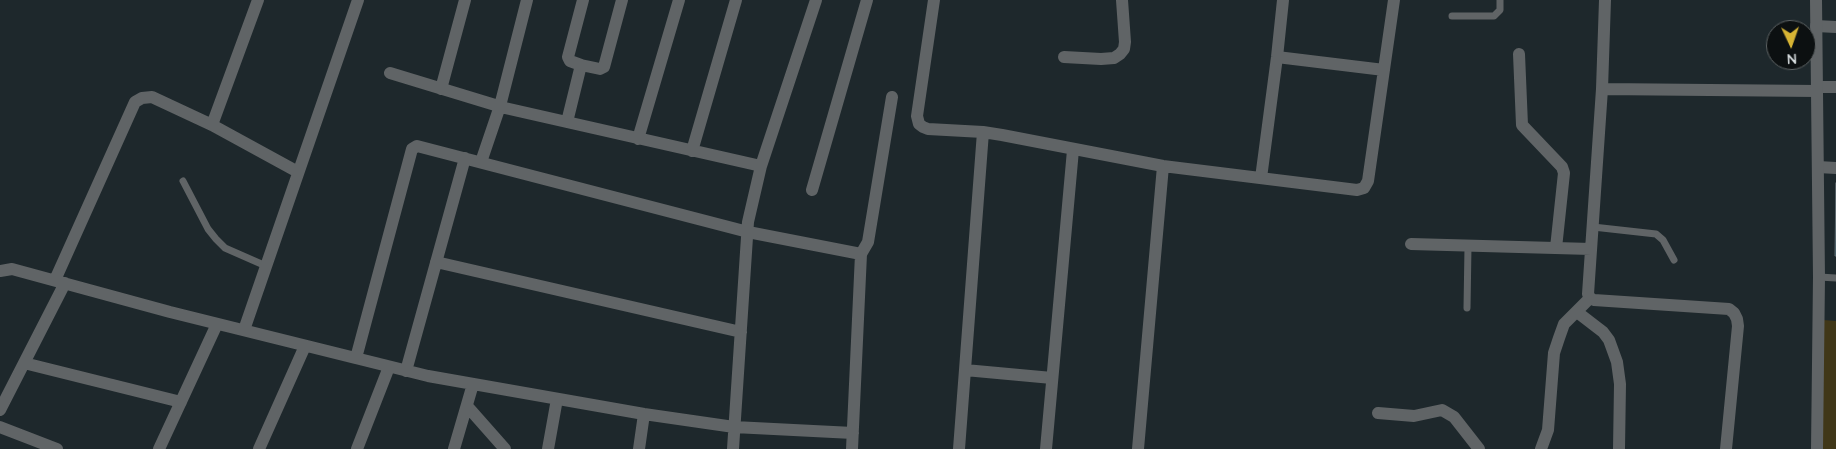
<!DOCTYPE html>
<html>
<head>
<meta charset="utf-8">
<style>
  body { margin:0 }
  #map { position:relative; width:1836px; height:449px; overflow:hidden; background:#1e282c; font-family:Quicksand,sans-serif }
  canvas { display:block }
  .north { position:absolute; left:1766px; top:20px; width:50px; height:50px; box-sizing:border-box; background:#0c1011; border:1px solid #5d6263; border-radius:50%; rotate:177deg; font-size:14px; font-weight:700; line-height:20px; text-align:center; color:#d7dddf }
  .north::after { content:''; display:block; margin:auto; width:18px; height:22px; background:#d7b434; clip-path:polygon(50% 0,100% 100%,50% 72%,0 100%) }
</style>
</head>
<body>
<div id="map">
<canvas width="1836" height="449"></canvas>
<div class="north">N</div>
</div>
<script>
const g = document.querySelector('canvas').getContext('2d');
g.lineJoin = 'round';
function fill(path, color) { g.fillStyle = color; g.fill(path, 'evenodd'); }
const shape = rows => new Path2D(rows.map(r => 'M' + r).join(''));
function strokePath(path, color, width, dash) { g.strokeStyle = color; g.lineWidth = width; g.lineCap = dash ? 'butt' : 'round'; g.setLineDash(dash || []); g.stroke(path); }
const green = shape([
  [1823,320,1836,321,1836,449,1821,449]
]);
const building = shape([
  [1836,183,1836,256,1835,256,1836,183]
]);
const service = shape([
  [1452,16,1494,16,1500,10,1500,0],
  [183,181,208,229,216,239,225,248,266,266],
  [1593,227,1656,234,1663,240,1674,260],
  [1819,277,1836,278],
  [1467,308,1468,247]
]);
const minor = shape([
  [934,0,917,116,919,124,923,127,928,129,983,132,1002,135,1163,166,1357,190,1364,188,1368,181,1394,0],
  [1605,0,1602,89,1588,294,1590,298,1594,300,1729,309,1734,313,1737,319,1738,326,1726,449],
  [1816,26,1836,27],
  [1519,54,1522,125,1562,167,1564,173,1556,248],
  [1064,57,1101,59,1114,58,1120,54,1124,49,1125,42,1122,0],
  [1277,57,1384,70],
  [581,65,600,69,604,67,622,0],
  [390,73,505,108,761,166],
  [1817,87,1836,87],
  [441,89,465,0],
  [1602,89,1817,91],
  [567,122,581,65,570,61,568,57,583,0],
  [212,125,258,0],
  [638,139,679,0],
  [692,151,736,0],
  [481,162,500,106,527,0],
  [1818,167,1836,168],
  [1261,178,1277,57,1283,0],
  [812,190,867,0],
  [1411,244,1591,249],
  [436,262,741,332],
  [0,271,12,269,170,312,428,376,644,414,734,427,853,433],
  [55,280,135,102,142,98,152,97,212,125,298,172],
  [1577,312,1603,332,1609,340,1617,362,1620,384,1619,449],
  [244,330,358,0],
  [356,358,412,149,417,146,748,232,861,254],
  [24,363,181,402],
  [965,370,1052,378],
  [406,371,465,158],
  [467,406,505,449],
  [0,410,65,283],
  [1378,413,1414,416,1442,410,1454,417,1479,449],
  [0,427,57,449],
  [159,449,217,324],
  [259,449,305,346],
  [357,449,389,367],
  [454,449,473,384],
  [548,449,557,399],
  [639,449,644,414],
  [733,449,748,222,761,166,816,0],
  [852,449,861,254,868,242,892,97],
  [959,449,983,132],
  [1046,449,1073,150],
  [1138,449,1163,166],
  [1541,449,1548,430,1554,353,1559,338,1564,324,1590,298]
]);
const tertiary = shape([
  [1816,0,1819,277,1817,449]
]);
fill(green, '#403718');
fill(building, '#03455a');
strokePath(building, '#616b70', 1);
strokePath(service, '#606466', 7);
strokePath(minor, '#606466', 12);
strokePath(tertiary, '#606466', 12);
</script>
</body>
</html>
